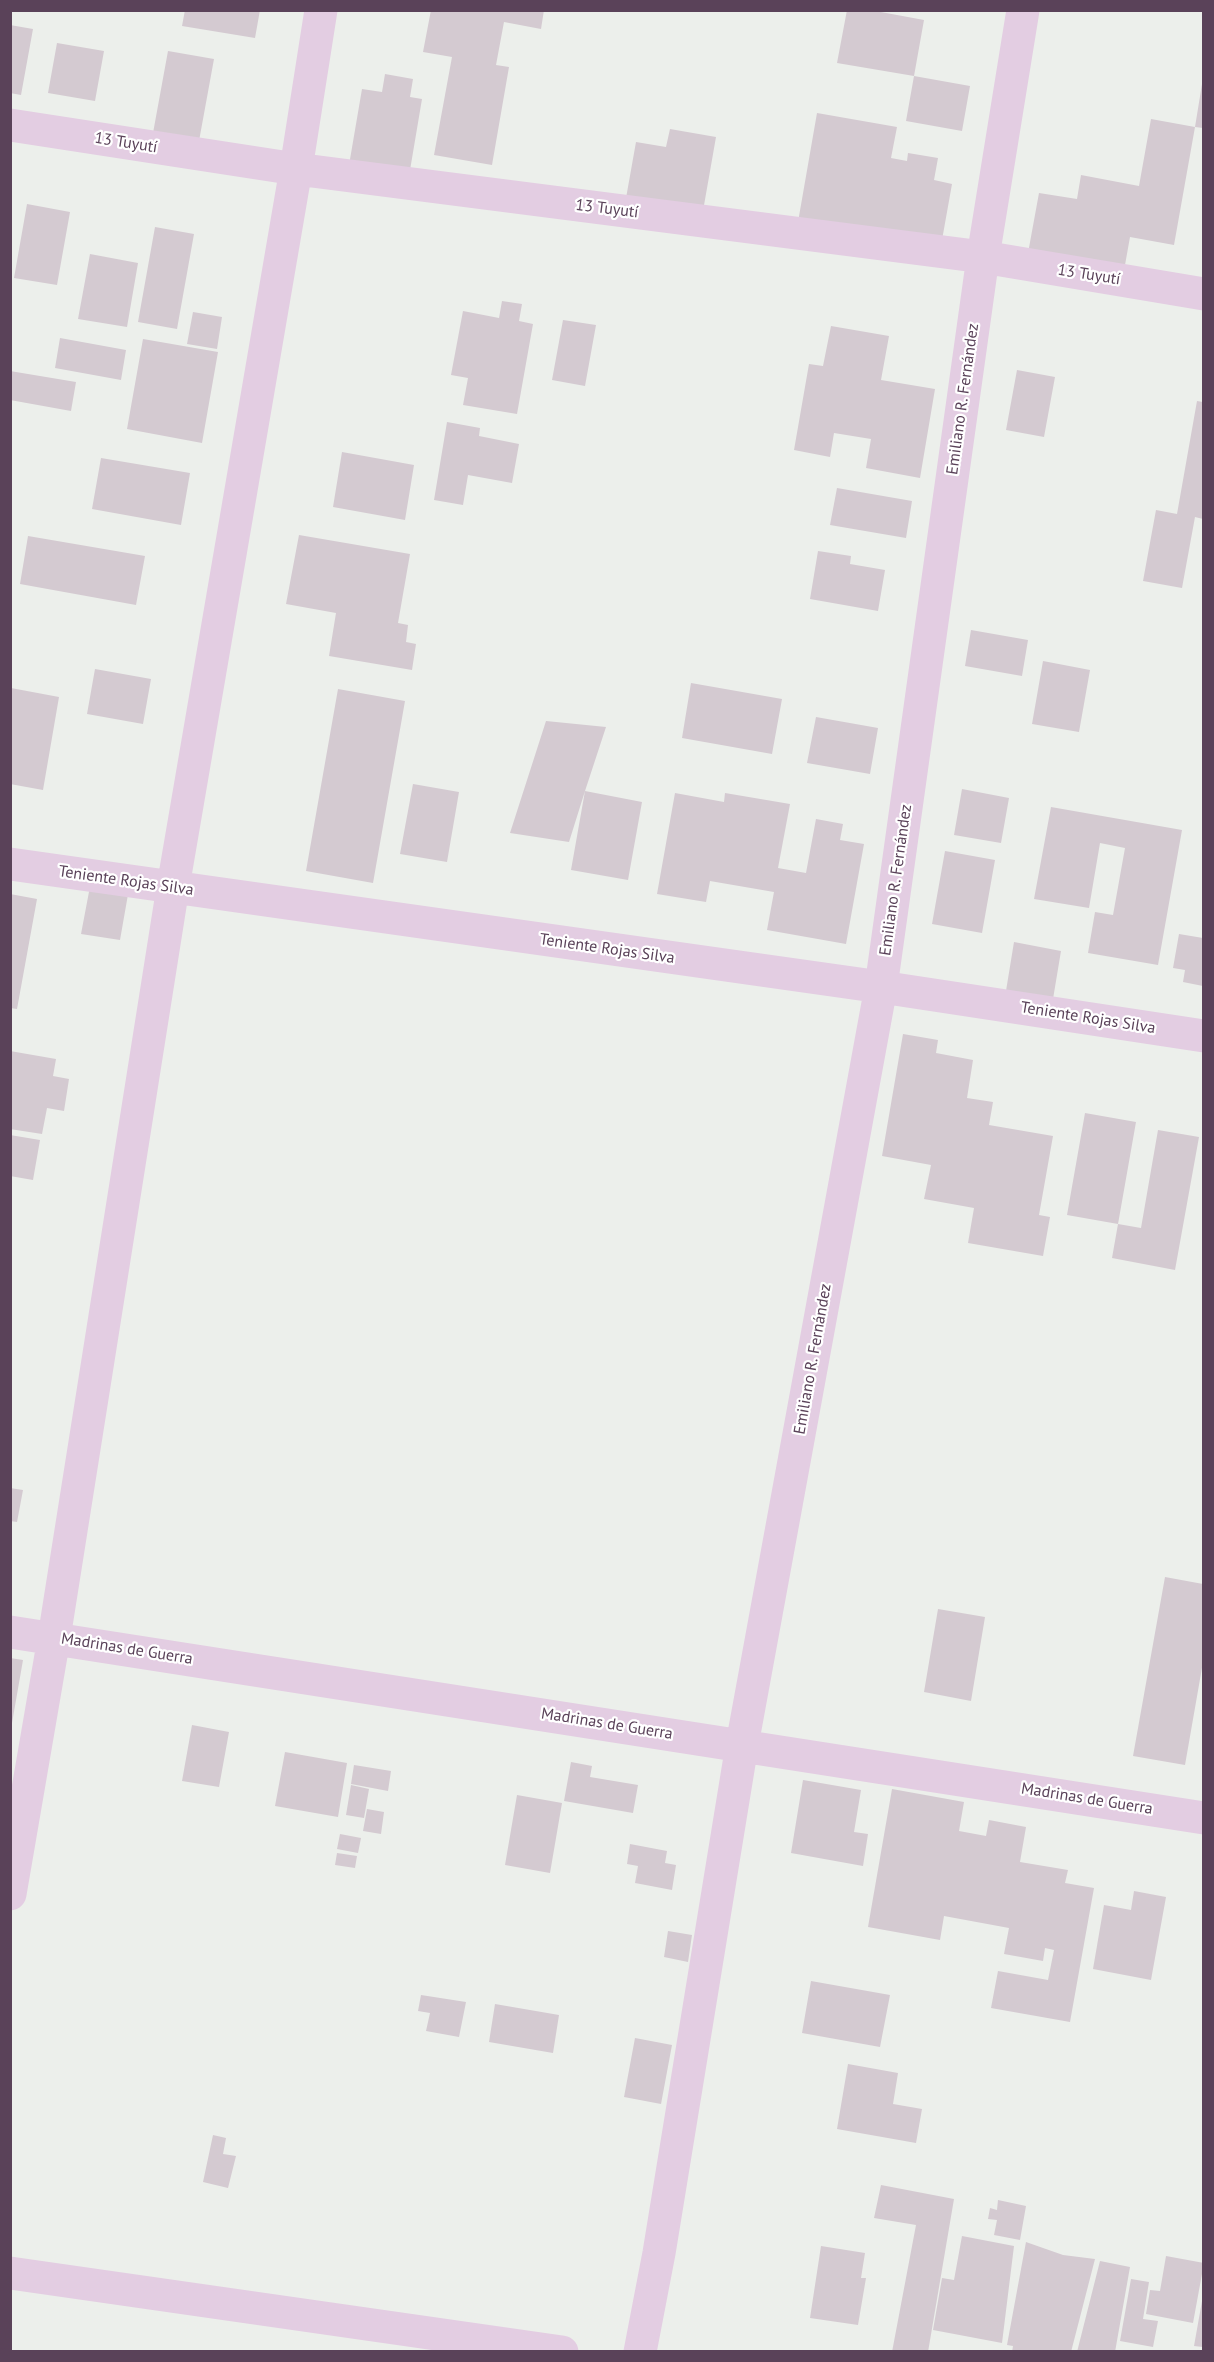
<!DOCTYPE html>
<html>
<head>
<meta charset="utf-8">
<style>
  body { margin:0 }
  #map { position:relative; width:1214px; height:2362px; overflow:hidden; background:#ecefeb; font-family:"PT Sans",sans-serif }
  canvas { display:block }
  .frame { position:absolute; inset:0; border:12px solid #5a4259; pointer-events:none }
</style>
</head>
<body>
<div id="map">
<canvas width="1214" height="2362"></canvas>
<div class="frame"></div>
</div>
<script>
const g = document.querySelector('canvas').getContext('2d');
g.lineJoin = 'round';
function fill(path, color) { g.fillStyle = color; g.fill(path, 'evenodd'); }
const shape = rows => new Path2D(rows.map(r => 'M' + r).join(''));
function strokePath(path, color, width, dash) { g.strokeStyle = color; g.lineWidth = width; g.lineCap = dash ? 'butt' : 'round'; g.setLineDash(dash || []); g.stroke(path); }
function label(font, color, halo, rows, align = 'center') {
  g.font = font + ' "PT Sans",sans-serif'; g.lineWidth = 4.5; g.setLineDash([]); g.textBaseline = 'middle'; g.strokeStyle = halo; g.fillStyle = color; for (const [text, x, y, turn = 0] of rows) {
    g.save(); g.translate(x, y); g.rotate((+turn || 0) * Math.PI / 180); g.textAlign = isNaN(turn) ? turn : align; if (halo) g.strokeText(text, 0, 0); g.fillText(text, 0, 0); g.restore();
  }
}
const building = shape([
  [185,10,260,10,255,38,182,26],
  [431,10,544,10,541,29,504,22,496,65,509,67,492,165,434,155,452,57,423,52],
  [847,10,870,10,924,20,914,76,837,63],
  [10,25,33,29,21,95,10,93],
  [57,43,104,51,95,101,48,93],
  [168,51,214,59,199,141,153,133],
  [385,74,413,79,410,97,422,99,408,182,348,171,362,89,382,92],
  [914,76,970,86,962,131,906,121],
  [1202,84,1203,84,1203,128,1195,127],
  [817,113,897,127,891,158,907,161,908,153,938,158,934,180,952,184,942,240,798,222],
  [1151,119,1195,127,1174,245,1130,237,1120,293,1026,264,1039,193,1077,199,1081,175,1139,186],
  [670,129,716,137,700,228,623,215,636,142,666,147],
  [27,204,70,212,57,285,14,278],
  [155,227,194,234,177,329,138,322],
  [90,254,138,263,127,327,78,319],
  [502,301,522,304,519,321,533,324,517,414,463,405,468,378,451,375,463,311,499,318],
  [193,312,222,317,217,349,187,344],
  [563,320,596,325,585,386,552,380],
  [831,326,889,336,881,380,935,389,920,478,866,468,871,439,834,433,830,457,794,450,809,364,823,366],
  [60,338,126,350,121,380,55,368],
  [143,339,218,352,202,443,127,429],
  [1017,370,1055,377,1044,437,1006,430],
  [10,371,76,382,71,411,10,400],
  [1197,401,1203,402,1203,519,1195,517,1182,588,1143,581,1156,510,1177,514],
  [447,422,480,428,479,436,519,444,512,483,468,475,463,505,434,500],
  [342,452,414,465,405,520,333,507],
  [101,458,190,473,181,525,92,509],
  [837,488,912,501,906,538,830,525],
  [299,535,410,554,398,623,408,625,406,642,416,644,412,670,329,656,336,613,286,604],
  [28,536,145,556,136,605,20,584],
  [818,551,851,556,850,564,885,570,878,611,810,599],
  [971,630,1028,640,1022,676,965,666],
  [1043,661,1090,670,1079,732,1032,724],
  [95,669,151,679,143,724,87,714],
  [691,683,782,699,772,754,682,738],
  [11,688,59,697,43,790,10,784],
  [338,689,405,701,373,883,306,871],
  [816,717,878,728,870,774,807,763],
  [546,721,606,727,585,791,642,802,628,880,571,870,585,791,569,842,510,833],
  [413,784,459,792,447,862,400,854],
  [962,789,1009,798,1001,843,954,835],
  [675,793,724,802,725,793,790,804,778,868,806,873,816,819,843,824,840,840,864,844,846,944,767,930,774,892,710,881,706,902,657,894],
  [1051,807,1182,830,1158,965,1088,953,1095,912,1113,915,1125,848,1100,843,1089,908,1034,899],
  [945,851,995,860,982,933,932,924],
  [92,876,130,883,120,940,81,934],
  [10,894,37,899,17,1009,10,1008],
  [1179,934,1203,938,1203,986,1183,982,1185,970,1173,968],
  [1014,942,1061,951,1052,1005,1005,997],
  [903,1034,938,1040,936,1053,973,1060,967,1098,993,1102,989,1125,1053,1136,1039,1215,1050,1217,1043,1256,968,1243,974,1208,924,1199,931,1165,882,1156],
  [10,1051,56,1059,53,1076,69,1079,64,1111,47,1108,42,1134,10,1129],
  [1085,1113,1136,1122,1118,1224,1067,1215],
  [1158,1130,1199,1137,1175,1270,1112,1258,1118,1224,1141,1228],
  [10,1135,40,1140,33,1180,10,1176],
  [10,1488,23,1490,17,1522,10,1521],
  [1165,1577,1203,1584,1203,1662,1185,1765,1133,1756],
  [938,1609,985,1617,971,1701,924,1692],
  [10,1658,23,1660,12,1723,10,1723],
  [192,1725,229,1732,219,1787,182,1781],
  [285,1752,347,1763,338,1817,275,1806],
  [571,1762,592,1766,590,1777,638,1785,633,1813,564,1801],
  [354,1765,391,1771,388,1791,351,1784],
  [803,1780,861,1790,854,1832,868,1834,863,1866,791,1853],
  [351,1785,369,1789,364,1818,346,1815],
  [892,1789,964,1802,959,1831,986,1836,989,1820,1026,1827,1020,1862,1068,1870,1065,1883,1094,1888,1070,2022,991,2008,998,1971,1048,1980,1054,1950,1045,1948,1043,1961,1004,1954,1009,1928,944,1916,940,1940,868,1927],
  [517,1795,562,1803,550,1873,505,1865],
  [367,1809,384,1812,381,1834,363,1831],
  [340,1834,361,1838,358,1853,337,1849],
  [630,1844,667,1851,665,1863,676,1865,672,1890,635,1883,638,1866,627,1864],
  [337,1853,357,1856,355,1868,335,1865],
  [1134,1891,1166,1897,1151,1980,1093,1969,1104,1905,1131,1910],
  [668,1931,692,1935,688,1962,664,1957],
  [811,1981,890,1995,880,2047,802,2033],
  [421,1995,466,2002,459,2037,426,2031,430,2013,418,2011],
  [495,2004,559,2015,553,2053,489,2042],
  [635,2038,672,2045,661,2104,624,2097],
  [848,2064,898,2073,893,2104,922,2109,916,2143,837,2129],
  [213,2135,226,2138,223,2154,236,2156,228,2188,203,2182],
  [881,2185,954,2199,928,2352,892,2352,916,2225,874,2218],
  [998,2200,1026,2206,1020,2240,994,2235,997,2220,988,2219,990,2208,997,2210],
  [962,2236,1014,2246,1002,2343,933,2330,942,2278,954,2280],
  [1026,2242,1063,2255,1095,2259,1071,2352,1012,2352,1013,2346,1007,2345],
  [821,2246,865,2253,861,2278,866,2278,858,2325,810,2318],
  [1166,2256,1204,2263,1193,2323,1146,2314,1150,2290,1160,2291],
  [1100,2261,1130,2267,1115,2352,1077,2352],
  [1131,2279,1149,2282,1143,2319,1158,2321,1153,2347,1120,2341],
  [1202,2301,1203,2301,1203,2347,1194,2346]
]);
const minor = shape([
  [10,125,296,169,983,257,1204,294],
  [10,864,881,987,1204,1036],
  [10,1632,1204,1818],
  [10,1894,54,1638,173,887,296,169,321,10],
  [10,2273,562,2352],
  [640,2352,659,2253,742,1745,881,987,983,257,1023,10]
]);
const streetNames = [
  ["13 Tuyutí",126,143,9],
  ["13 Tuyutí",607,209,7],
  ["13 Tuyutí",1089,275,9],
  ["Emiliano R. Fernández",963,399,-82],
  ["Emiliano R. Fernández",896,880,-82],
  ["Teniente Rojas Silva",126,881,8],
  ["Teniente Rojas Silva",607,949,8],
  ["Teniente Rojas Silva",1088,1018,9],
  ["Emiliano R. Fernández",813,1359,-80],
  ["Madrinas de Guerra",127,1649,9],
  ["Madrinas de Guerra",607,1724,9],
  ["Madrinas de Guerra",1087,1799,9]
];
fill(building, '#d4cad1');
strokePath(minor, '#e3cde2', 33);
label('16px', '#5a4259', '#fff', streetNames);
</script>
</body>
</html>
